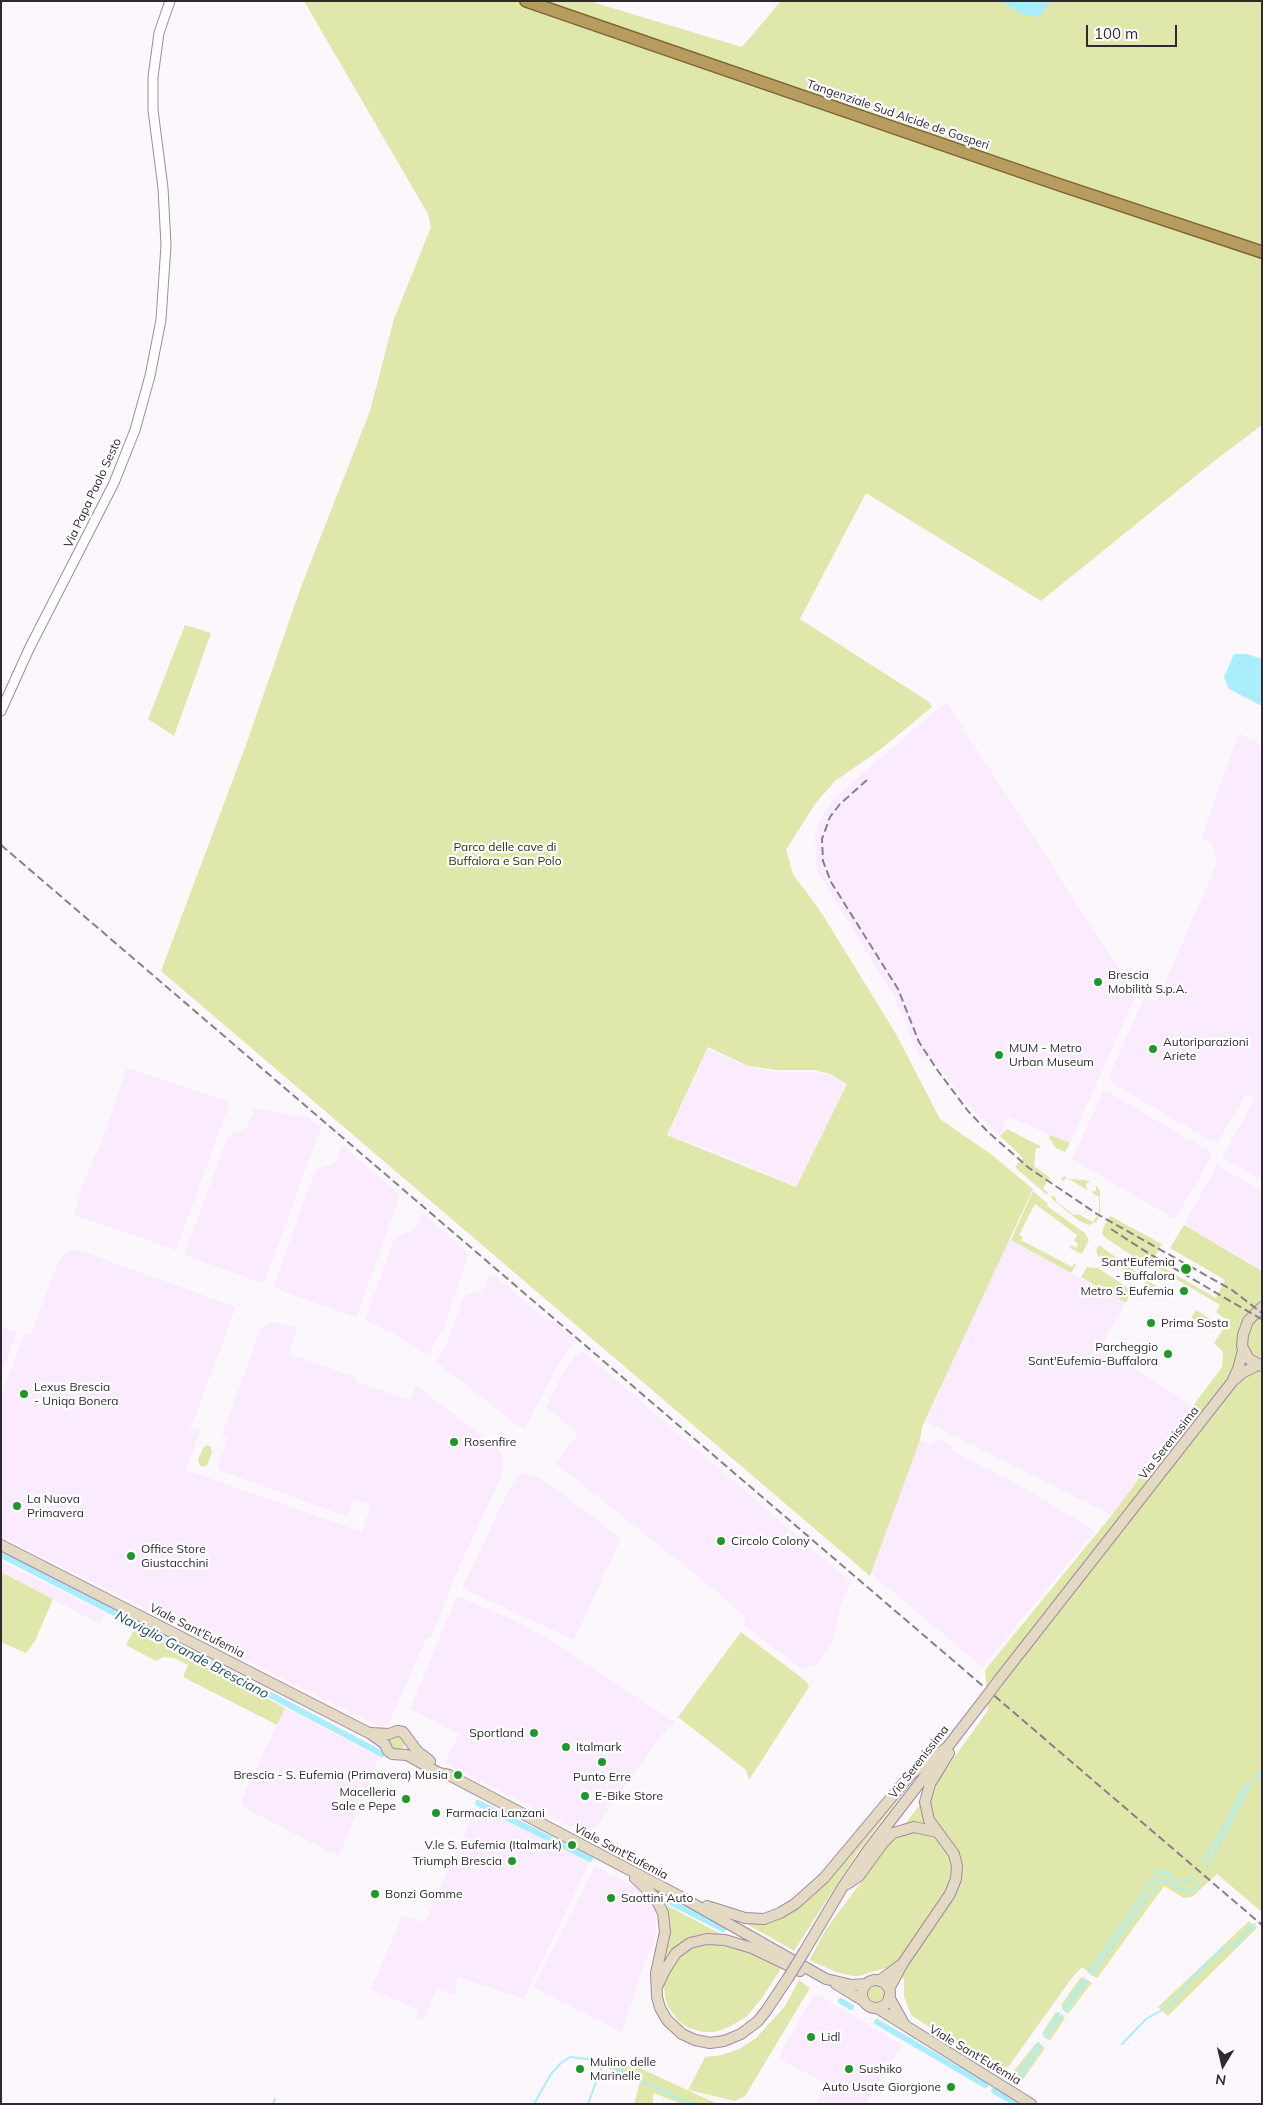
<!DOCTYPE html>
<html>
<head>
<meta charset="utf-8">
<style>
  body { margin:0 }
  #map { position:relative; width:1263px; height:2105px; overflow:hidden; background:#fcf7fc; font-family:Mulish,sans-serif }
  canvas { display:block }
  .frame { position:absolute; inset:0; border:2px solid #312932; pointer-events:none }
  .north { position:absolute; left:1198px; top:2040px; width:50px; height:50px; -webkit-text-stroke:4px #fff; paint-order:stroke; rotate:189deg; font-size:14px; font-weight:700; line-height:20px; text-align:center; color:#312932 }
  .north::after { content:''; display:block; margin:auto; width:18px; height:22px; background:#312932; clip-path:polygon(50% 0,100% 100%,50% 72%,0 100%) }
  .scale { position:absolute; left:1086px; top:25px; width:91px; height:22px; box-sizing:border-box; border:2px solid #312932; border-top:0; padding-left:6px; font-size:15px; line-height:18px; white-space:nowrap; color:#312932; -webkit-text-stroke:4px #fff; paint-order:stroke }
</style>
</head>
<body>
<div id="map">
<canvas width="1263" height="2105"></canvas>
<div class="frame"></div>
<div class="north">N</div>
<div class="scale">100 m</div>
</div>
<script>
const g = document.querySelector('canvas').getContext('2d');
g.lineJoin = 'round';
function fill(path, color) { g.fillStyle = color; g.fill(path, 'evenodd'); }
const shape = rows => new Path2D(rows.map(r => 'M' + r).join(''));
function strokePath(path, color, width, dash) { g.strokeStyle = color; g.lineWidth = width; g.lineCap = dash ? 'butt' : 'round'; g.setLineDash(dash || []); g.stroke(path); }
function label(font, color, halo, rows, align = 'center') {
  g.font = font + ' Mulish,sans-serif'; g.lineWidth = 4.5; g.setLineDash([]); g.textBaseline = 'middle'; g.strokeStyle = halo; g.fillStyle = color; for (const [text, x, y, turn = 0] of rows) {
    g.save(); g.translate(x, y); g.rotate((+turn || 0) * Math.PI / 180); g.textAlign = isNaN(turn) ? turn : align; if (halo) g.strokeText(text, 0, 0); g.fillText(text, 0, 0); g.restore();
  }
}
const built = shape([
  [946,702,1136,995,1070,1143,1007,1116,1003,1126,1004,1132,1000,1136,969,1106,929,1055,920,1058,894,996,820,876,816,864,815,837,818,824,833,799],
  [1239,733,1262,746,1262,1181,1222,1157,1255,1099,1246,1094,1217,1144,1113,1084,1109,1076,1145,996,1157,1002,1217,863,1212,843,1201,838],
  [708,1049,748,1067,777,1072,815,1072,830,1075,846,1084,796,1186,708,1149,668,1135],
  [127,1068,230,1102,176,1250,74,1215,82,1186,104,1135],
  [1104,1090,1211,1152,1212,1156,1176,1217,1173,1218,1072,1159],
  [255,1108,301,1117,303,1114,321,1127,265,1281,262,1283,187,1256,185,1253,227,1138,232,1133,242,1131,247,1127],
  [342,1145,400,1195,357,1316,354,1317,275,1288,274,1286,314,1173,317,1169,333,1163,337,1160],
  [1217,1165,1262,1191,1262,1270,1184,1225],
  [422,1212,469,1254,443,1329,428,1355,395,1334,365,1320,394,1240,398,1236,412,1231,416,1228],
  [1009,1239,1126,1303,1100,1347,1193,1406,1111,1515,926,1422,985,1285],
  [71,1249,84,1252,236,1307,191,1427,200,1431,186,1470,362,1532,371,1505,353,1499,348,1514,343,1515,219,1470,218,1466,228,1438,222,1435,261,1328,266,1324,272,1322,297,1328,289,1354,356,1377,357,1382,410,1400,416,1385,496,1447,501,1453,503,1461,501,1477,455,1576,431,1638,427,1637,388,1725,382,1728,237,1656,238,1652,155,1613,1,1536,1,1396,25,1333,75,1351,31,1335,58,1262,63,1254],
  [492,1273,548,1321,551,1319,576,1340,560,1361,524,1430,436,1362,446,1346,463,1299,466,1295,481,1291,485,1287,488,1277],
  [1,1327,17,1332,1,1375],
  [581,1350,851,1582,841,1605,834,1637,818,1664,802,1669,742,1624,746,1618,703,1580,555,1463,578,1434,546,1407,565,1369],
  [939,1439,951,1445,954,1452,1019,1485,1095,1531,982,1667,871,1573,920,1440,931,1445],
  [522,1472,540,1478,621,1538,574,1640,462,1588,508,1492],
  [1,1561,105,1613,100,1624,1,1572],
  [457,1596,513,1620,549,1639,675,1722,667,1728,589,1836,445,1763,459,1734,410,1709],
  [285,1708,379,1757,339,1857,245,1808,241,1801],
  [476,1806,589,1863,524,1999,458,1977,454,1995,437,1989,423,2021,416,2018,419,2010,371,1989,402,1916,425,1922],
  [595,1866,645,1892,655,1909,656,1926,655,1940,642,1970,622,2032,533,1987],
  [815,1993,902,2045,866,2104,816,2104,828,2085,778,2058]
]);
const green = shape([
  [304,1,589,1,742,47,781,1,1262,1,1262,425,1213,462,1041,601,866,493,800,619,929,702,932,707,881,749,835,781,815,804,786,850,793,874,821,912,896,1034,940,1119,992,1155,1033,1189,922,1427,920,1440,870,1576,161,971,247,742,301,587,370,411,394,319,431,227,428,214],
  [708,1047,748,1066,777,1070,815,1070,830,1074,847,1084,796,1187,667,1135],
  [185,625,211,633,174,736,148,719],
  [1007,1129,1040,1146,1041,1148,1036,1148,1034,1166,1050,1178,1043,1188,1048,1193,1047,1195,1015,1167,1023,1158,1000,1136],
  [1050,1135,1070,1143,1065,1152,1056,1148,1049,1138],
  [1064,1176,1071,1179,1090,1181,1086,1184,1087,1190,1066,1177,1064,1181,1061,1180],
  [1096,1185,1100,1191,1100,1214,1097,1221,1089,1225,1079,1221,1051,1198,1052,1195,1056,1198,1056,1201,1074,1215,1078,1214,1093,1222,1099,1213,1099,1197,1091,1192,1096,1191],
  [1033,1191,1048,1204,1047,1206,1085,1233,1089,1240,1082,1254,1070,1248,1071,1245,1076,1248,1078,1244,1074,1241,1077,1235,1035,1204,1019,1235,1023,1237,1021,1240,1072,1267,1074,1264,1076,1265,1071,1273,1011,1240],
  [1110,1216,1162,1244,1152,1261,1216,1298,1225,1280,1170,1248,1184,1225,1262,1271,1262,1912,1217,1874,1192,1897,1184,1898,1164,1886,1098,1977,1096,1978,1082,1967,1071,1979,1009,2066,1004,2069,997,2069,912,2016,904,1997,904,1979,886,1968,859,1976,852,1976,836,1972,811,1961,810,1959,826,1929,868,1873,879,1854,895,1837,934,1786,988,1710,985,1670,1111,1516,1222,1367,1223,1352,1214,1343,1228,1321,1216,1312,1220,1305,1139,1257,1137,1259,1106,1238,1102,1234,1103,1228],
  [1099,1245,1156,1286,1155,1289,1101,1255,1099,1258,1096,1251],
  [1087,1267,1098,1268,1128,1288,1130,1294,1126,1303,1081,1277],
  [1196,1310,1215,1322,1218,1325,1218,1328,1206,1327,1191,1319],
  [207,1445,211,1447,212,1452,207,1465,202,1467,199,1464,198,1460,203,1448],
  [1,1572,53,1599,35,1641,26,1653,1,1642],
  [135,1628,285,1708,277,1725,183,1677,188,1665,174,1658,163,1657,156,1661,126,1645],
  [741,1632,806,1681,809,1687,749,1780,746,1770,678,1717],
  '389 1743a8 8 0 1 1 16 0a8 8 0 1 1-16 0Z',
  [912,1782,857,1853,794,1951,745,1923,798,1908,806,1902,825,1883],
  [667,1904,670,1907,721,1934,700,1935,689,1939,664,1963,662,1963,670,1929],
  [1249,1921,1257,1928,1168,2016,1158,2007],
  [707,1944,735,1947,782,1967,762,1998,746,2017,729,2027,715,2032,703,2032,689,2028,679,2022,667,2005,665,1996,664,1986,667,1975,672,1965,688,1950],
  [1083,1977,1092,1983,1068,2014,1061,2005,1080,1978],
  [799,1980,810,1988,745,2096,735,2101,688,2090,705,2057,722,2055,739,2049,756,2038,785,2006],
  '868 1994a8 8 0 1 1 16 0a8 8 0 1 1-16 0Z',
  [1056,2012,1065,2018,1050,2041,1042,2033],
  [1037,2042,1045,2048,1022,2081,1011,2074],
  [612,2055,687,2090,718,2104,682,2104,653,2093,653,2104,634,2104,640,2082,605,2067]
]);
const water = shape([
  [1000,1,1051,1,1039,17,1021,14],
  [1234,654,1247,654,1262,659,1262,706,1229,689,1224,677]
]);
const stream = shape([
  [1255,1776,1262,1772],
  [1257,1779,1262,1776],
  [1202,1861,1219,1835,1246,1784],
  [1208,1866,1250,1785],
  [1089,1972,1157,1873,1161,1871,1166,1872,1180,1883,1189,1881,1192,1877],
  [1092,1975,1160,1880,1166,1880,1175,1887,1187,1891,1195,1888,1200,1881],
  [1063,2009,1084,1979],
  [1065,2011,1087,1981],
  [1044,2036,1059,2013],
  [1046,2038,1062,2015],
  [1122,2044,1146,2019,1169,2006,1176,2000,1190,1980,1222,1949,1236,1944,1255,1924],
  [605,2064,682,2100,695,2104],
  [1015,2078,1039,2043],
  [1019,2081,1041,2045],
  [273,2104,275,2099],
  [534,2104,551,2074,561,2063,570,2057,596,2060],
  [588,2104,603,2063]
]);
const canal = shape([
  [1,1555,140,1626,382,1754],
  [478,1803,590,1859],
  [672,1903,723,1929],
  [841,2001,851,2007],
  [877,2022,985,2085],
  [994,2091,1017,2104]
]);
const tertiary = shape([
  [1,711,29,649,114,483,135,430,150,376,161,320,166,245,163,188,153,110,153,77,159,33,170,1]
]);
const secondary = shape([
  [1262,1307,1248,1321,1243,1335,1242,1346,1249,1359,1262,1366],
  [1234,1380,1242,1373,1258,1365],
  [1,1545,371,1734,385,1744,388,1751,392,1754,407,1755,439,1773,449,1775,683,1898,826,1979,852,1985,866,1984],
  [998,1681,1232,1382,1238,1369,1243,1350],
  [371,1733,389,1734,397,1731,403,1732,417,1751,430,1761],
  [635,1878,655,1897,663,1913,665,1932,656,1973,657,1997,660,2008,667,2020,682,2034,695,2040,710,2043,724,2041,741,2034,758,2021,766,2011,788,1978],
  [847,1884,859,1876,883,1843,893,1833,914,1827,937,1832],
  [707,1906,745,1918,764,1919,780,1913,795,1904,824,1878,911,1774,946,1748],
  [804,1952,842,1888,868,1850,986,1697],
  '862 1994a14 14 0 1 1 28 0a14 14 0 1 1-28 0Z',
  [879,1981,902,1964],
  [836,1984,862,2000],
  [658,1985,665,1970,676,1953,690,1943,707,1939,725,1940,752,1948,800,1971],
  [889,1989,903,1963,950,1894,956,1879,957,1866,954,1854,929,1820,925,1802,930,1784,949,1753],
  [889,1997,904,2024],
  [877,2008,1031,2104]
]);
const trunk = shape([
  [526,1,1060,185,1262,252]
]);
const rail = shape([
  [867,780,840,804,830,817,822,839,823,861,831,882,898,989,919,1042,938,1071,968,1111,988,1132,1029,1168,1097,1214,1232,1290,1262,1313],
  [1,845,1262,1925],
  [1111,1229,1148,1253,1261,1319]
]);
const secondaryBridge = shape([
  [986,1697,998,1681],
  [788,1978,804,1952]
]);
const markers = [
  [1098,982,5,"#209829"],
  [1153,1049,5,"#209829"],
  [999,1055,5,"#209829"],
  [1186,1269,6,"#209829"],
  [1184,1291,5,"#209829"],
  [1151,1323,5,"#209829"],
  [1168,1354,5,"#209829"],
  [24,1394,5,"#209829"],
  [454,1442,5,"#209829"],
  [17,1506,5,"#209829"],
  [721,1541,5,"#209829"],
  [131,1556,5,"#209829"],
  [534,1733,5,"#209829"],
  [566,1747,5,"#209829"],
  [602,1762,5,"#209829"],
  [458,1775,5,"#209829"],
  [585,1796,5,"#209829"],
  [406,1799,5,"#209829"],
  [436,1813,5,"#209829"],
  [572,1845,5,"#209829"],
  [512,1861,5,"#209829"],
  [375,1894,5,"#209829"],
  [611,1898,5,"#209829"],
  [811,2037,5,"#209829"],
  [580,2069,5,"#209829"],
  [849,2069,5,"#209829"],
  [951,2087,5,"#209829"]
];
const streetNames = [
  ["Tangenziale Sud Alcide de Gasperi",898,115,19],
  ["Via Papa Paolo Sesto",93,493,-65],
  ["Via Serenissima",1169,1443,-52],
  ["Viale Sant'Eufemia",197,1631,27],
  ["Via Serenissima",919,1762,-52],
  ["Viale Sant'Eufemia",621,1852,28],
  ["Viale Sant'Eufemia",975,2055,31]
];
const parkNames = [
  ["Parco delle cave di",505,847],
  ["Buffalora e San Polo",505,861]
];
const poiNames = [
  ["Brescia",1108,975],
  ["Mobilità S.p.A.",1108,989],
  ["Autoriparazioni",1163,1042],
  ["Ariete",1163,1056],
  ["MUM - Metro",1009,1048],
  ["Urban Museum",1009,1062],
  ["Sant'Eufemia",1175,1262,"right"],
  ["- Buffalora",1175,1276,"right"],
  ["Metro S. Eufemia",1174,1291,"right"],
  ["Prima Sosta",1161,1323],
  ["Parcheggio",1158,1347,"right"],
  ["Sant'Eufemia-Buffalora",1158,1361,"right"],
  ["Lexus Brescia",34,1387],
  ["- Uniqa Bonera",34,1401],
  ["Rosenfire",464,1442],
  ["La Nuova",27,1499],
  ["Primavera",27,1513],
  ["Circolo Colony",731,1541],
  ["Office Store",141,1549],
  ["Giustacchini",141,1563],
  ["Sportland",524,1733,"right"],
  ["Italmark",576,1747],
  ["Brescia - S. Eufemia (Primavera) Musia",448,1775,"right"],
  ["Punto Erre",602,1777,"center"],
  ["Macelleria",396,1792,"right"],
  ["Sale e Pepe",396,1806,"right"],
  ["E-Bike Store",595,1796],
  ["Farmacia Lanzani",446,1813],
  ["V.le S. Eufemia (Italmark)",562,1845,"right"],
  ["Triumph Brescia",502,1861,"right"],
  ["Bonzi Gomme",385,1894],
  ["Saottini Auto",621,1898],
  ["Lidl",821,2037],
  ["Mulino delle",590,2062],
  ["Marinelle",590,2076],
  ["Sushiko",859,2069],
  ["Auto Usate Giorgione",941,2087,"right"]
];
const waterNames = [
  ["Naviglio Grande Bresciano",192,1655,28]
];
fill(built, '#fbebff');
fill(green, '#e0e7ab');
fill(water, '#aaedfc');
strokePath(stream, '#aaedfc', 2);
strokePath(canal, '#aaedfc', 6);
strokePath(tertiary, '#9e8ba2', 11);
strokePath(secondary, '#9e8ba2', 12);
strokePath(trunk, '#7c6435', 14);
strokePath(tertiary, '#fff', 9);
strokePath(secondary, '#e4dac3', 10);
strokePath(trunk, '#b79c5f', 11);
strokePath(rail, '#868087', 2, [8, 4]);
strokePath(secondaryBridge, '#9e8ba2', 12, []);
strokePath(secondaryBridge, '#e4dac3', 10);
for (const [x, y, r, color] of markers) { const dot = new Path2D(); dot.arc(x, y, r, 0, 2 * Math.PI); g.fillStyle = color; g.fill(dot); strokePath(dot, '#fff', 2); }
label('12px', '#312932', '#fff', streetNames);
label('12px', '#2e3109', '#fff', parkNames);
label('12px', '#312932', '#fff', poiNames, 'left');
label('italic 14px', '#1e535e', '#fff', waterNames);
</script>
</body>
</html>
